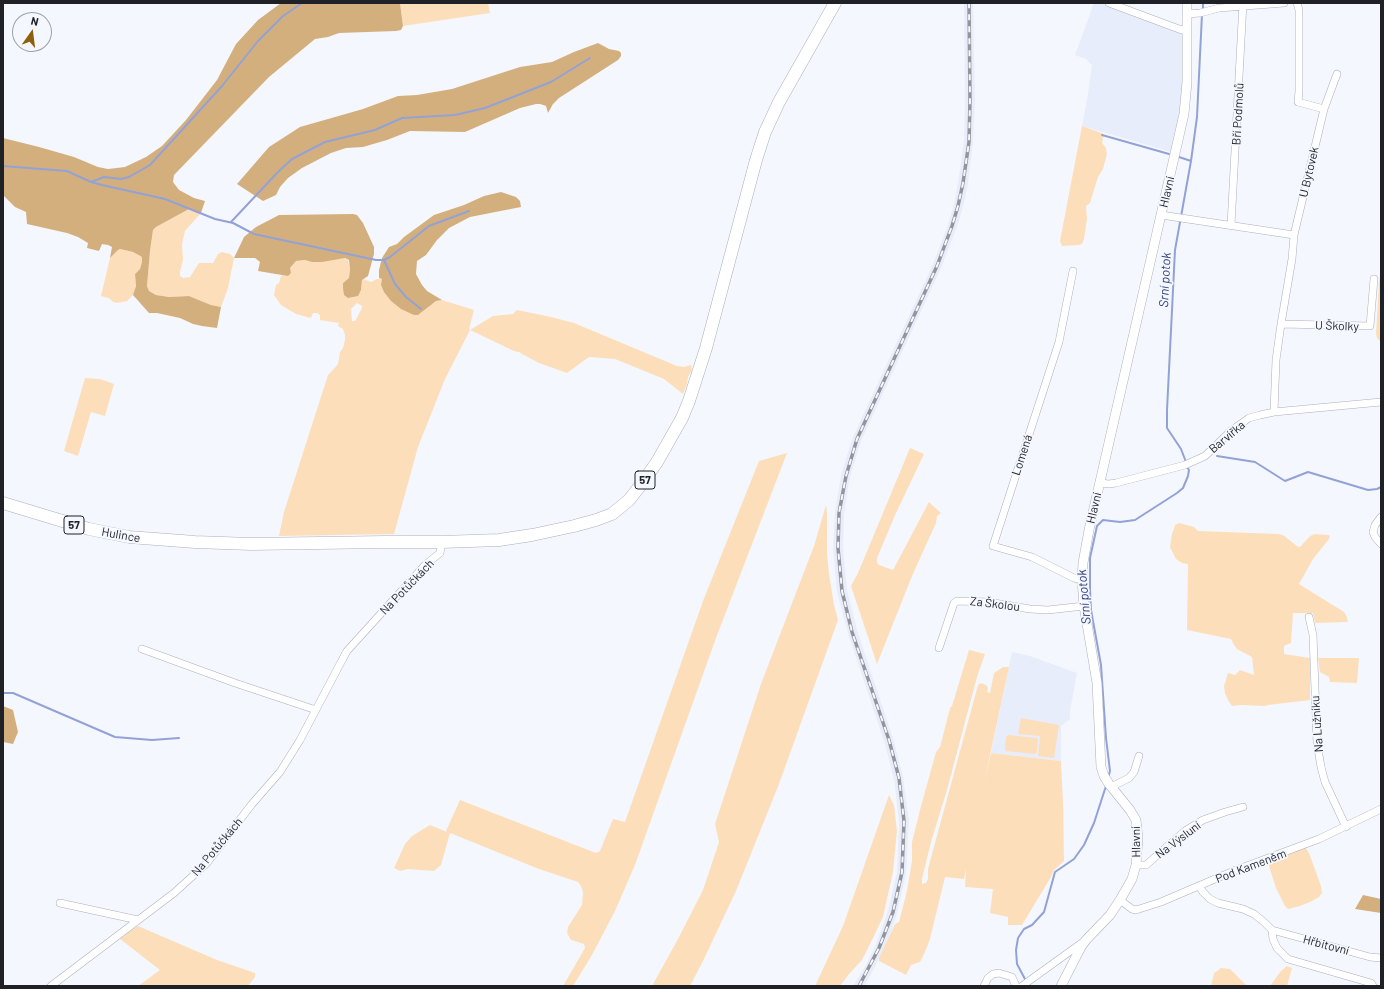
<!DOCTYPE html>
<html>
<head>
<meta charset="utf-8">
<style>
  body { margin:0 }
  #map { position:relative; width:1384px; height:989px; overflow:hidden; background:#f5f7fe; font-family:Barlow,sans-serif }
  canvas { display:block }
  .frame { position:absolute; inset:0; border:4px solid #1f2127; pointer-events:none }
  .north { position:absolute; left:12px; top:12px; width:40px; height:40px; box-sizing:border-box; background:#f5f7fe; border:1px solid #9fa1a8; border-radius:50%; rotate:14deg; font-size:11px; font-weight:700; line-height:16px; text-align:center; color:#1f2127 }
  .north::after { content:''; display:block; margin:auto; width:14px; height:18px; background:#8f5f0b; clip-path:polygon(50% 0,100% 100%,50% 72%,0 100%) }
</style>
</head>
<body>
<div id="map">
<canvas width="1384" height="989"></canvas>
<div class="frame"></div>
<div class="north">N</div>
</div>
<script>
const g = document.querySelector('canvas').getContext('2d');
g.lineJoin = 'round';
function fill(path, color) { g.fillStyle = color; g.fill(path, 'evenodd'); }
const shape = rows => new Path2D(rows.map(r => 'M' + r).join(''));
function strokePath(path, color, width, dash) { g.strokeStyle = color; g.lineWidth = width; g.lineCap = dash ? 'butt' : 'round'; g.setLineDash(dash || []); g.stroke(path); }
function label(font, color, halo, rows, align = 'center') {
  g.font = font + ' Barlow,sans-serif'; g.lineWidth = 3.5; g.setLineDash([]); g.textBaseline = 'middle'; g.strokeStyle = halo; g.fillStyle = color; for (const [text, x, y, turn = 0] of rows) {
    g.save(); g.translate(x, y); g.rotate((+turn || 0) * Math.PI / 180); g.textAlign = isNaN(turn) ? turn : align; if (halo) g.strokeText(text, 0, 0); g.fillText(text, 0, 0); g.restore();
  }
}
const built = shape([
  [964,3,973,3,975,100,973,142,968,184,963,207,957,227,941,268,861,441,850,477,844,513,843,548,847,590,857,630,893,738,903,777,909,820,906,873,897,913,891,932,873,971,864,986,853,986,865,967,875,947,888,911,897,872,899,821,894,779,884,741,848,633,837,592,833,548,835,512,841,475,853,437,933,264,948,225,954,204,958,183,964,141,965,100],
  [1094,3,1103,3,1182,34,1182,103,1171,152,1082,126,1087,100,1092,65,1086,59,1075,55],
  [1012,652,1030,656,1077,673,1070,711,1070,719,1061,726,1061,761,991,753]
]);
const green = shape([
  [400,3,488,3,490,13,403,26],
  [1082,126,1104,134,1102,143,1106,148,1107,154,1103,169,1098,177,1090,203,1086,206,1087,219,1084,239,1082,244,1078,245,1062,246,1060,241],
  [189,209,201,213,185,231,182,244,183,260,180,272,180,276,183,278,190,277,199,263,213,263,218,254,222,252,230,254,234,258,228,288,221,307,211,305,189,296,169,297,156,295,149,291,147,285,150,251,153,230,156,227],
  [120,249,133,252,142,257,142,262,140,269,135,274,136,286,133,295,127,301,117,303,113,302,109,298,101,296,110,258,118,250],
  [344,258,348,260,350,270,349,278,343,283,361,290,362,280,363,279,371,282,377,279,382,279,418,315,431,305,436,301,442,300,474,310,469,329,470,330,493,316,513,314,517,310,551,317,574,323,677,366,684,367,691,365,692,370,688,377,687,384,683,394,664,379,615,359,589,357,567,373,539,363,522,354,519,352,514,351,470,330,445,379,418,447,394,534,279,536,284,512,328,375,333,370,338,364,340,352,343,348,345,340,345,335,343,329,338,326,339,323,320,320,320,315,317,313,313,313,311,318,296,314,281,305,274,295,276,285,279,283,281,276,283,275,288,276,290,268,296,261,305,260,312,262],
  [357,303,362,306,362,308,355,321,352,321,351,309],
  [1381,269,1381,342,1377,338,1376,334,1379,282],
  [85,378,100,379,114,384,105,416,91,412,78,456,64,451],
  [910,448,924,454,896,513,877,558,877,563,879,565,893,570,929,502,941,513,937,516,936,523,912,576,877,664,851,586,858,573],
  [787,453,716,638,635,865,615,911,592,955,573,986,563,986,585,948,584,944,571,940,567,933,568,927,582,905,583,892,581,886,578,882,539,869,450,833,441,865,434,871,408,869,400,871,394,868,405,844,412,836,430,825,447,832,446,831,460,800,583,848,596,853,600,851,613,819,625,822,703,601,759,461],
  [826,505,827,512,827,554,829,574,834,605,838,620,779,784,736,891,703,961,690,986,652,986,678,939,703,890,719,842,715,824,761,684,814,546],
  [1179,523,1194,527,1198,531,1278,534,1283,535,1297,546,1300,547,1310,536,1315,534,1328,535,1330,536,1329,539,1313,559,1299,584,1344,612,1346,615,1348,622,1315,623,1313,613,1293,613,1291,643,1284,646,1284,654,1310,658,1310,700,1268,705,1265,706,1241,705,1232,706,1228,700,1225,693,1224,686,1228,673,1235,675,1240,670,1254,675,1252,657,1237,649,1234,645,1231,639,1187,630,1188,564,1182,563,1176,559,1170,547,1172,534,1175,525],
  [969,650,985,654,977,677,947,790,931,842,922,879,922,884,926,883,928,879,928,869,935,843,978,685,981,683,986,685,988,688,987,692,990,693,994,673,1003,667,1009,667,984,783,991,753,1061,761,1063,803,1064,861,1054,870,1051,877,1022,925,1008,925,1008,917,990,913,993,889,965,887,966,869,964,879,945,877,930,939,925,952,920,962,911,965,906,975,881,962,879,961,879,958,895,924,899,922,907,891,912,861,912,842,920,810,936,752,940,747,950,708,952,706],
  [1318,658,1359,658,1357,683,1330,682,1329,677,1320,672],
  [1021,718,1059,725,1054,758,1038,756,1040,736,1018,734],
  [1008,735,1037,738,1038,740,1037,752,1035,754,1006,751,1005,749,1006,737],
  [889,795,894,805,897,831,893,872,883,917,874,936,862,960,849,974,840,986,815,986,843,926],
  [1305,847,1309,853,1321,886,1322,893,1319,897,1310,902,1300,906,1288,909,1285,906,1276,888,1268,863,1269,861],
  [138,926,217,960,255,973,255,977,248,986,138,986,160,970,120,939,128,932],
  [1287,966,1292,968,1287,986,1270,986,1281,971],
  [1220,968,1230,969,1247,986,1211,986,1214,973,1219,970]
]);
const forest = shape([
  [281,3,400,3,403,26,401,30,396,31,339,33,328,37,315,39,269,77,174,175,173,182,179,190,194,198,205,201,201,213,189,209,156,227,153,230,150,251,147,286,149,291,156,295,169,297,189,296,211,305,221,307,217,328,202,326,193,324,180,318,157,313,149,313,133,295,136,286,135,274,140,269,142,262,142,257,133,252,120,249,118,250,110,258,112,247,108,245,102,244,99,251,87,248,88,243,78,237,67,233,27,224,26,212,15,207,3,195,3,138,39,147,74,157,98,167,108,169,125,167,146,157,162,146,186,120,217,80,236,44,258,20],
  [598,43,609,49,619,51,621,53,621,56,618,60,559,98,553,104,548,113,546,106,540,104,536,104,520,108,465,132,410,131,387,140,363,147,346,148,331,153,302,168,288,178,280,187,276,195,263,201,237,184,269,147,300,127,363,109,398,96,417,95,452,89,520,67,552,62,574,52],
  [501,192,516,197,520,201,521,207,470,217,449,228,437,240,426,255,417,261,416,274,422,285,427,291,442,300,436,301,431,305,418,315,414,315,401,309,391,301,384,292,381,285,382,279,379,278,379,270,382,258,389,247,397,244,404,237,434,215,464,205,484,196],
  [353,214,357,215,363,223,374,247,374,254,368,276,362,280,361,290,358,296,348,298,344,295,343,288,343,283,349,278,350,270,349,260,345,258,322,262,312,262,305,260,296,261,290,268,291,273,288,276,258,271,260,262,255,258,234,258,244,237,256,227,279,215],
  [3,706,13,710,18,732,13,744,3,742],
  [1363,895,1381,899,1381,913,1355,909]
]);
const stream = shape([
  [1203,10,1203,3],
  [1102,135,1169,154],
  [1179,157,1191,161],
  [3,166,67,171,91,182,102,185,165,199,215,219,233,223,254,234,376,260,384,260,390,257,429,226,469,211],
  [91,182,104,177,121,179,129,177,150,165,222,86,258,41,283,16,302,3],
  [231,222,277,173,292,159,325,142,375,130,402,118,455,115,485,108,551,82,590,58],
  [384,260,395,284,406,297,421,309],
  [1217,456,1255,462,1285,481,1308,472,1368,490,1377,489,1381,487],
  [1186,462,1181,449,1167,428,1167,410,1175,250,1191,161,1197,117,1202,14],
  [3,693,13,693,115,737,152,740,179,738],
  [1108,778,1110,771,1106,738,1101,665,1091,610,1090,590,1090,558,1097,526,1103,520,1120,522,1135,520,1177,493,1183,488,1188,476,1189,470,1187,467],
  [1026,981,1017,964,1016,950,1018,938,1024,929,1032,925,1044,912,1055,872,1074,859,1084,845,1094,823,1106,786]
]);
const minor = shape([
  [1109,3,1179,29,1187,31],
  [1297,3,1299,10,1299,91,1298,102,1324,109],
  [1187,14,1200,13,1219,8,1284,3],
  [1161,215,1294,235],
  [1231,225,1243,3],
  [1073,271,1059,342,993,546,1032,557,1074,578,1082,580],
  [1281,324,1370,326,1374,279],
  [1274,412,1276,360,1281,324,1292,259,1294,235,1324,109,1337,74],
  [1100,483,1109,484,1116,483,1185,465,1205,456,1232,430,1249,418,1260,415,1274,412,1381,402],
  [1381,517,1375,525,1373,532,1375,537,1381,544],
  [1309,617,1313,635,1317,743,1321,767,1325,782,1346,827],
  [939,648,954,603,957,601,988,602,1030,609,1048,610,1084,606],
  [142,649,235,683,316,710],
  [1111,787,1129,778,1134,772,1139,756],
  [1136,865,1146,865,1185,831,1203,820,1225,812,1243,807],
  [1199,886,1203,892,1210,899,1218,903,1243,909,1254,914,1264,922,1272,930,1273,939,1277,948,1288,959,1371,983,1373,986],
  [1120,900,1132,909,1136,910,1161,902,1236,870,1319,839,1381,809],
  [60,903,138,920],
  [1272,930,1370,957,1381,958],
  [51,986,174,893,206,864,252,804,280,772,300,740,340,664,347,651,425,565,440,553,442,542],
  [984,986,988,978,993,974,999,973,1012,977,1016,986],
  [1022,986,1083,942]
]);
const tertiary = shape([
  [1061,986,1081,947,1086,940,1110,915,1120,900,1132,879,1136,865,1138,838,1136,820,1130,810,1109,784,1104,776,1101,767,1097,683,1084,606,1082,580,1083,563,1089,530,1184,114,1187,82,1187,3]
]);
const primary = shape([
  [3,503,89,529,129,537,195,542,251,544,385,542,442,542,499,540,532,535,574,526,596,520,612,514,629,500,640,486,657,462,682,418,689,401,706,348,756,160,765,132,779,102,835,3]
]);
const rail = shape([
  [859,986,879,948,893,912,902,872,904,821,899,778,889,740,852,632,842,591,838,548,839,513,846,476,857,439,937,266,952,226,958,206,963,183,969,142,970,100,969,3]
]);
const shields = [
  [645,480,20],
  [74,525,20]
];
const shieldNames = [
  ["57",645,480],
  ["57",74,525]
];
const streetNames = [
  ["Bří Podmolů",1238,114,-87],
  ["U Bytovek",1309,172,-77],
  ["Hlavní",1167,192,-77],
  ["U Školky",1337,326,2],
  ["Barvířka",1227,437,-40],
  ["Lomená",1022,455,-72],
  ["Hlavní",1094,508,-77],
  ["Hulince",121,535,10],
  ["Na Potůčkách",407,587,-46],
  ["Za Školou",995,604,7],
  ["Na Lužníku",1317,724,-94],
  ["Na Výsluní",1178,840,-37],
  ["Hlavní",1136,842,-91],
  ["Na Potůčkách",217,847,-50],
  ["Pod Kameněm",1251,866,-21],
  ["Hřbitovní",1326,945,15]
];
const waterNames = [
  ["Srní potok",1165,280,-87],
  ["Srní potok",1084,597,-95]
];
fill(built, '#e8edfb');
fill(green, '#fcdfba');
fill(forest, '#d4af7e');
strokePath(stream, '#93a2d6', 2);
strokePath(minor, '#abafbf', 8);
strokePath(tertiary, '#abafbf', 10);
strokePath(primary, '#abafbf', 13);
strokePath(minor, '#fff', 7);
strokePath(tertiary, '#fff', 9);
strokePath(primary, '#fff', 12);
strokePath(rail, '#93959b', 3.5);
strokePath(rail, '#f5f7fe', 2, [6]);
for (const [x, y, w] of shields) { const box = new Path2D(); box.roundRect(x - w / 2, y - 9, w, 18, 3); g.fillStyle = '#f5f7fe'; g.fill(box); strokePath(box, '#1f2127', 1); }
label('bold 11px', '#1f2127', null, shieldNames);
label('12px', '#1f2127', '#f5f7fe', streetNames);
label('italic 13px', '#32407f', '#f5f7fe', waterNames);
</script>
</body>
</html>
